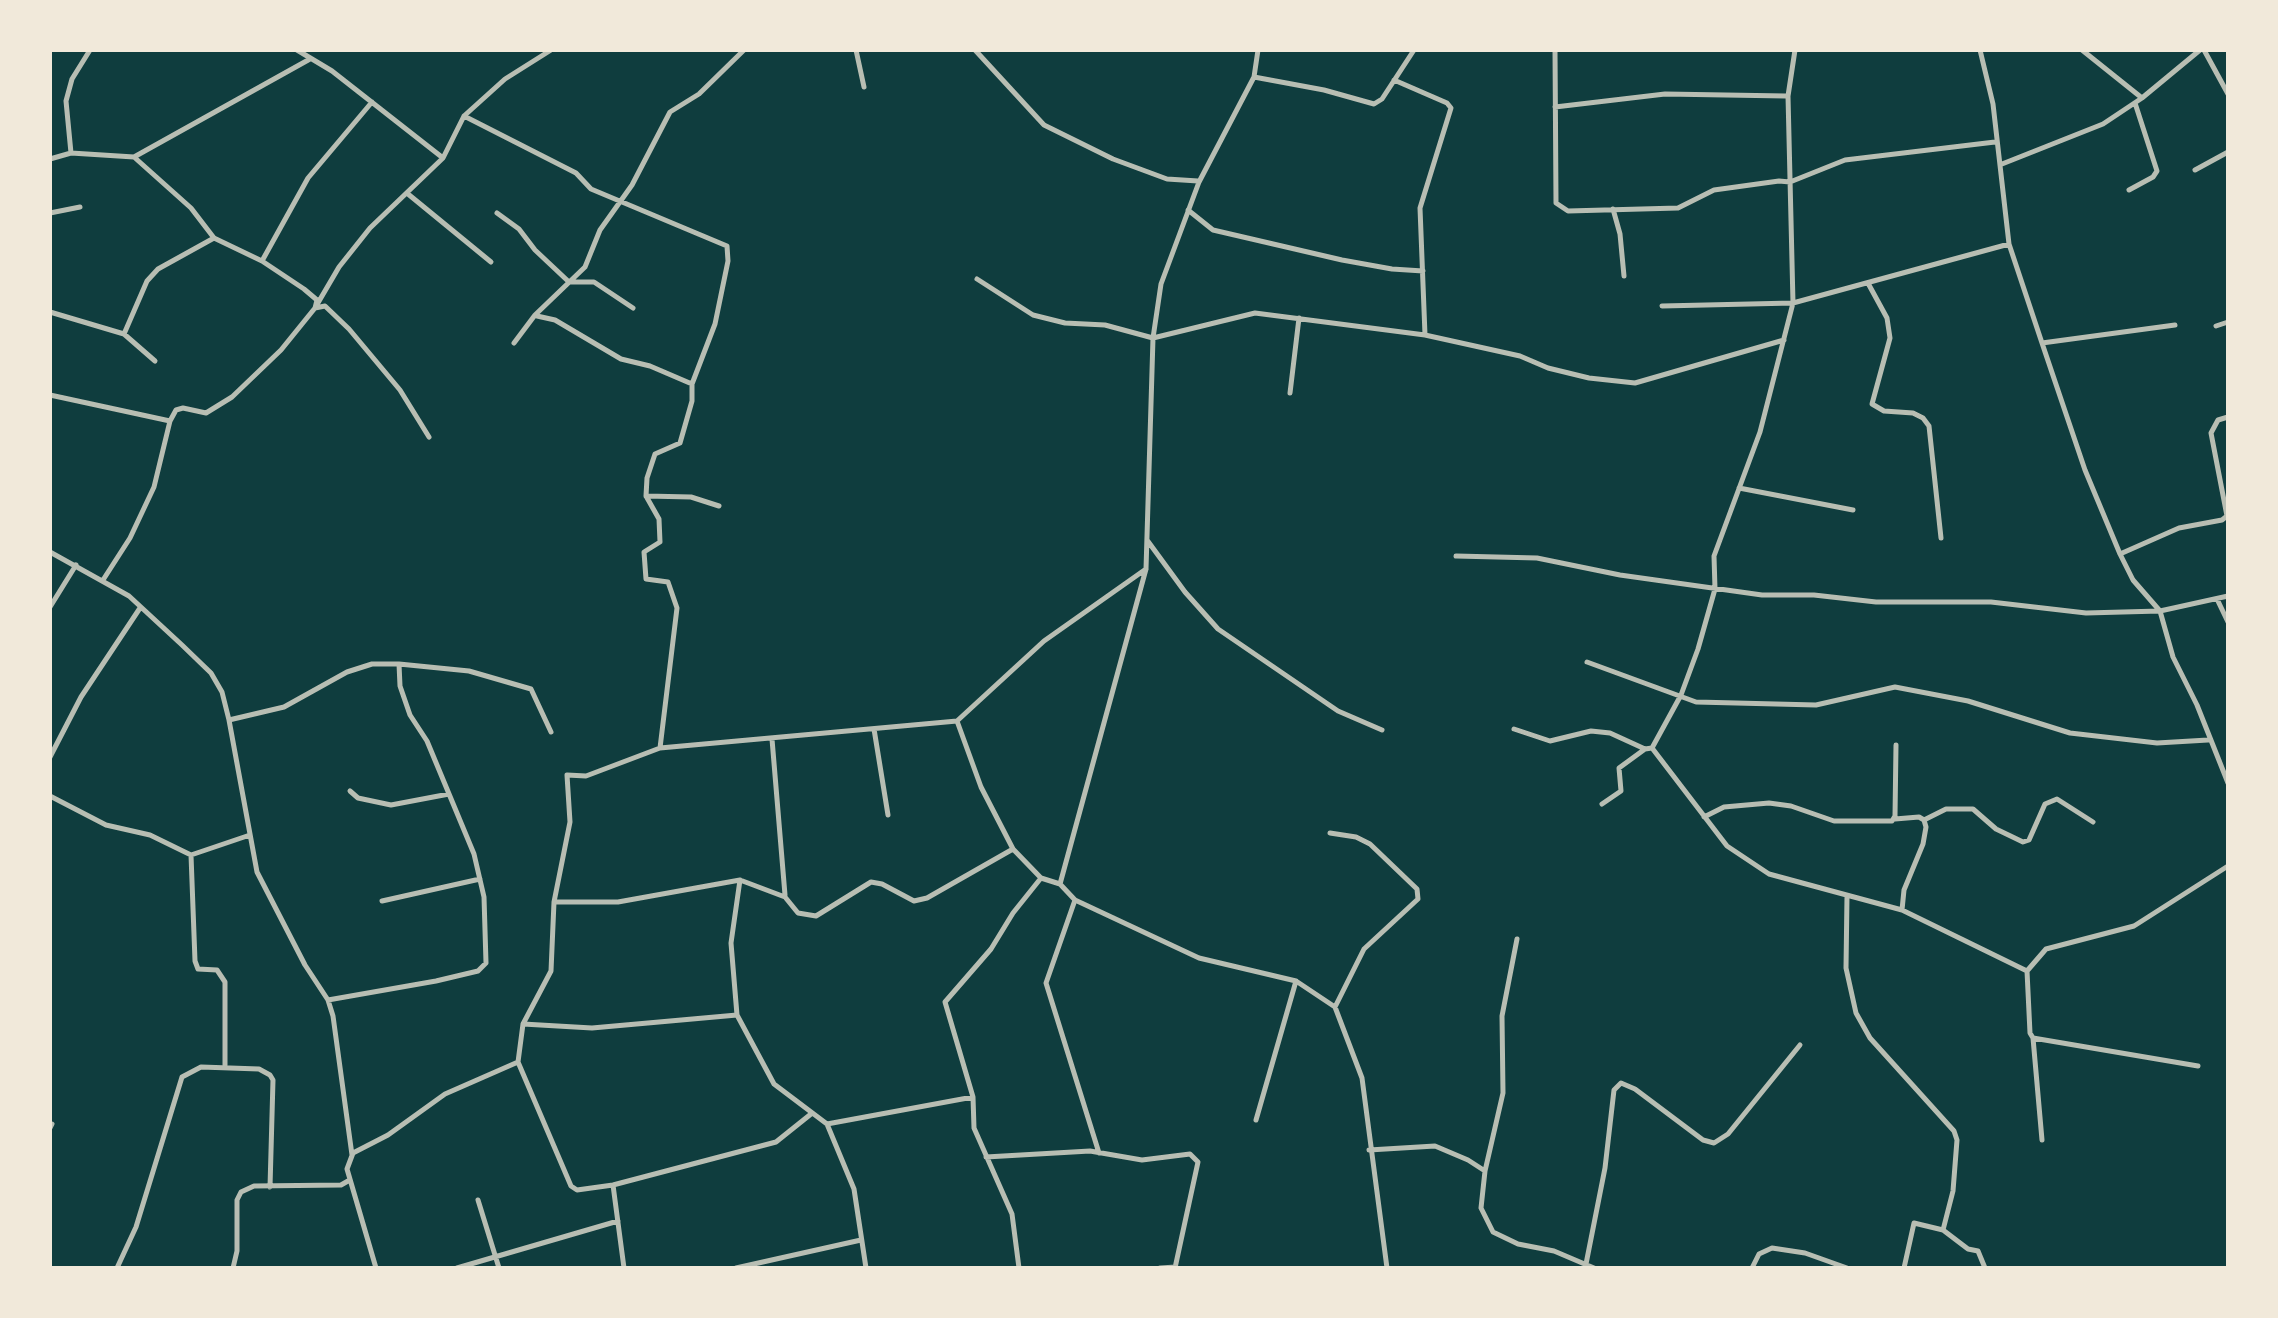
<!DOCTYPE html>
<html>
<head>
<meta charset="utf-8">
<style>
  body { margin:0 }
  #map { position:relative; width:2278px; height:1318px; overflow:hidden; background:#0f3d3e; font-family:Manrope,sans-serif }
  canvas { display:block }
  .frame { position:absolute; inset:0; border:52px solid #f1e9da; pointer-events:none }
</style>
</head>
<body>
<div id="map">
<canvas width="2278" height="1318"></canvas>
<div class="frame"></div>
</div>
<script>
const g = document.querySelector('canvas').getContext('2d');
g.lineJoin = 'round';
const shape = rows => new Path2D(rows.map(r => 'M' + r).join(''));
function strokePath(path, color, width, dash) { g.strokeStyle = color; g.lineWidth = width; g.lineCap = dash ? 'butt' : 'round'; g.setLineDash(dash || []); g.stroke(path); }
const minor = shape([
  [90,50,72,79,66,101,71,153,134,157,310,59],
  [297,50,332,71,443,158],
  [856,50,864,87],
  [975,50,1044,125,1113,159,1167,179,1198,181],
  [1258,50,1254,77,1199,182,1161,284,1153,338,1146,569,1060,884,1075,900,1199,958,1296,981,1335,1007,1362,1078,1387,1268],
  [1555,50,1556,203,1568,211,1678,208,1714,190,1779,181,1790,182,1845,160,1995,142],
  [1795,50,1788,96,1793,303,1760,432,1714,556,1715,589,1698,649,1681,695,1652,748,1727,846,1769,874,1902,910,2027,971],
  [1980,50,1993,104,2009,244,2042,343,2085,470,2120,554,2133,580,2160,611,2173,657,2197,705,2228,783],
  [2082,50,2142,98],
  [2204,50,2228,94],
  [1254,77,1324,90,1374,104,1382,99,1414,50],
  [1394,80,1447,103,1451,108,1420,208,1425,335],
  [1555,107,1665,94,1786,96],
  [464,116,576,173,591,189,727,246,728,261,715,324,692,384,692,401,680,443,655,454,647,478,646,496,659,519,660,542,644,552,646,579,668,582,677,608,660,748],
  [134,157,191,208,214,238,262,261,304,289,317,300,315,308,325,306,349,329,400,390,429,437],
  [50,159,71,153],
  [2002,164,2103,124,2142,98,2200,50],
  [2195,170,2228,152],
  [2129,190,2153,177,2157,171,2135,103],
  [408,194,491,262],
  [1613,209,1620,234,1624,276],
  [1188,210,1213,230,1342,260,1392,269,1423,271],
  [50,213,80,207],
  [497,213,519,229,535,250,569,282,594,282,633,308],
  [262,261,308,178,372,102],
  [977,279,1033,315,1065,323,1105,325,1153,338,1255,313,1425,335,1520,356,1548,368,1589,378,1635,383,1784,340],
  [1869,285,1887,318,1890,338,1872,404,1884,411,1913,413,1923,418,1929,426,1941,538],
  [1662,306,1793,303,2009,244],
  [50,312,124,334,155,361],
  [537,316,555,320,621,359,650,366,692,384],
  [2216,326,2228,322],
  [124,334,147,281,158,269,214,238],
  [514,343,535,315,585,267,600,230,632,185,670,112,699,94,744,50],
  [2042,343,2175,325],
  [1290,393,1299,318],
  [50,395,170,421],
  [1739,488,1853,510],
  [646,496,691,497,719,506],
  [1147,540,1185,592,1218,629,1338,711,1382,730],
  [50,552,129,596,182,645,211,673,222,692,229,720,284,707,347,672,372,664,399,664,469,671,531,689,551,732],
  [2120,554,2179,528,2222,520,2227,516,2211,433,2218,420,2228,417],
  [1456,556,1537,558,1620,575,1762,595,1814,595,1876,602,1991,602,2086,613,2160,611,2228,596],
  [103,580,130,538,154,487,170,421,176,410,183,408,206,413,232,397,281,350,315,308,339,267,370,228,443,158,464,116,505,79,551,50],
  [2217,599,2228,622],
  [50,607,76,565],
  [1587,662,1696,702,1816,705,1895,687,1968,701,2070,733,2157,743,2208,740],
  [229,720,257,872,305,965,328,1000,333,1016,352,1155],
  [957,721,981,787,1013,849,1041,878,1060,884],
  [874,729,888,815],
  [1514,729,1550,741,1591,731,1610,733,1645,749,1652,748],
  [772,739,785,895],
  [50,757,81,697,140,608],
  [350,791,358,798,391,805,449,794],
  [50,796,106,825,150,835,191,855,250,835],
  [1602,804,1621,791,1619,768,1645,749],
  [1704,817,1724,807,1769,803,1791,806,1834,821,1892,821,1895,816,1896,745],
  [1895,819,1919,817,1924,820,1926,827,1923,844,1904,890,1902,910],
  [1924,820,1946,809,1973,809,1996,829,2023,842,2029,840,2045,804,2057,799,2093,822],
  [1330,833,1356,837,1370,844,1417,889,1418,899,1364,949,1335,1007],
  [191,855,195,961,198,969,217,970,225,982,225,1065],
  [740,880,731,943,737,1015,774,1084,827,1124,854,1189,866,1268],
  [1847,896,1846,968,1856,1013,1870,1038,1954,1131,1957,1140,1953,1191,1943,1230],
  [1075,900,1046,983,1099,1153],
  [382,901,480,879],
  [554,902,618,902,740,880,785,897,798,913,816,916,871,882,882,884,914,901,927,898,1013,849],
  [328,1000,436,981,478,971,486,963,484,897,474,854,427,741,410,715,400,686,399,664],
  [523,1024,592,1028,737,1015],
  [2033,1038,2042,1140],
  [518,1062,571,1186,577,1190,613,1185,776,1142,811,1114],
  [2198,1066,2033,1038,2030,1033,2027,971,2046,949,2134,926,2228,866],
  [1256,1120,1296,981],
  [827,1124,973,1097],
  [50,1128,52,1124],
  [1369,1150,1435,1146,1468,1160,1485,1171,1481,1208,1493,1232,1518,1244,1554,1251,1594,1268],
  [986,1157,1090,1151,1142,1160,1190,1154,1198,1162,1175,1268],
  [1485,1171,1503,1093,1502,1016,1517,939],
  [613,1185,624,1268],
  [478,1200,499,1268],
  [1586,1264,1605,1168,1614,1090,1621,1083,1635,1089,1703,1140,1714,1143,1728,1134,1800,1045],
  [117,1268,136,1227,182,1077,201,1067,259,1069,270,1075,273,1080,270,1187],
  [233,1268,237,1251,237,1200,241,1192,254,1186,341,1185,348,1181],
  [376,1268,347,1169,353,1153,388,1135,445,1094,518,1062,523,1024,551,971,554,902,570,822,567,775,586,776,660,748,957,721,1044,641,1146,569],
  [457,1268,618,1221],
  [736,1268,861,1240],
  [1019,1268,1012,1214,974,1128,973,1097,945,1002,991,949,1013,913,1041,878],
  [1160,1268,1176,1267],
  [1752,1268,1759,1254,1772,1248,1805,1253,1847,1268],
  [1904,1268,1914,1223,1943,1230,1968,1249,1978,1251,1985,1268]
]);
strokePath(minor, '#b8beb3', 5);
</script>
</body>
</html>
